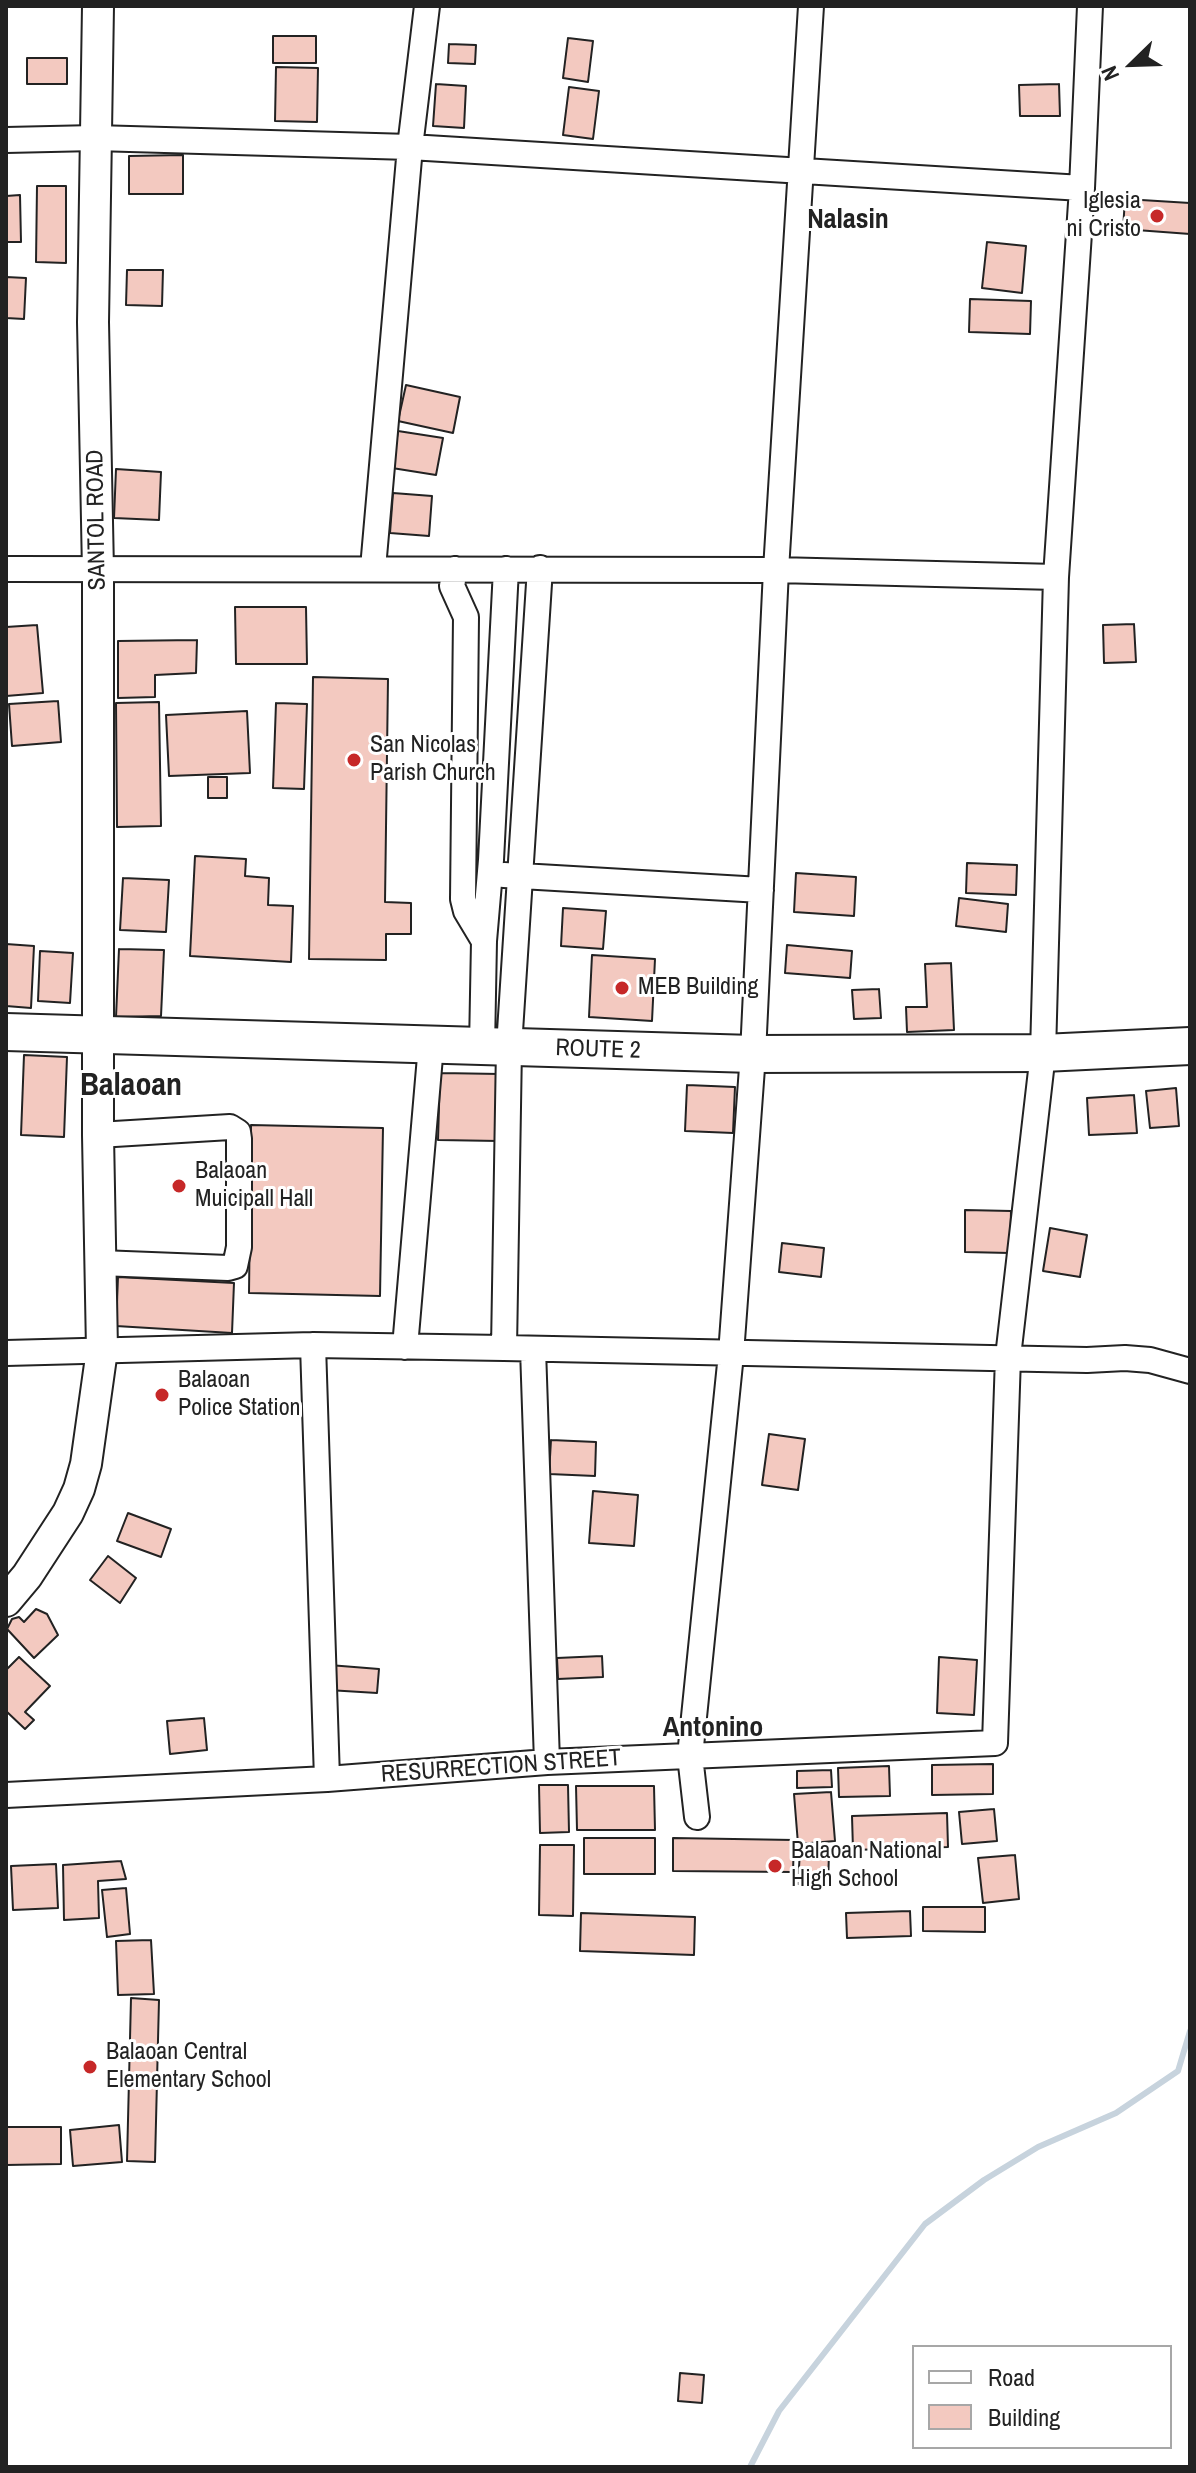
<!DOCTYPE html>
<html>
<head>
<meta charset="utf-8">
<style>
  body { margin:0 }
  #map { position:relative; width:1196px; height:2473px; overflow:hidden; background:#fff; font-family:"Archivo Narrow",sans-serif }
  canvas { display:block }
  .frame { position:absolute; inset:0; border:8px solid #222; pointer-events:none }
  .legend { position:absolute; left:912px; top:2345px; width:260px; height:104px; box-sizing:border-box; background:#fff; border:2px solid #a7a7a7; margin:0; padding:10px 14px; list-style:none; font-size:24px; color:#222 }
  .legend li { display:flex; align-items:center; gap:16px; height:40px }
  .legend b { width:40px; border:2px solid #a7a7a7 }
  .north { position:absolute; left:1092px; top:24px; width:80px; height:80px; -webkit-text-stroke:6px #fff; paint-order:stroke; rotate:247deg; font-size:22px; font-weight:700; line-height:32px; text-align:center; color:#222 }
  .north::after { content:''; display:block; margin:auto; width:28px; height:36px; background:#222; clip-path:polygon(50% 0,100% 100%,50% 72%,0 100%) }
</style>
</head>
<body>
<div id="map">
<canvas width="1196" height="2473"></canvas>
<div class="frame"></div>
<ul class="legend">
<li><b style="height:10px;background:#fff"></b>Road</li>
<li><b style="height:22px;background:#f3c9c0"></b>Building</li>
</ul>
<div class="north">N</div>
</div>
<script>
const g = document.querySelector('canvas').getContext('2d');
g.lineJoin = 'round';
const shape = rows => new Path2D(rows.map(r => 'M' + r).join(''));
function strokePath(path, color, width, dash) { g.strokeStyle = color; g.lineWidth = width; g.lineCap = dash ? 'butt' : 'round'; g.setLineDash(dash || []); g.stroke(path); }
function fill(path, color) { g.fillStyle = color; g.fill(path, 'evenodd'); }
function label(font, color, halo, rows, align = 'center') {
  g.font = font + ' "Archivo Narrow",sans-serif'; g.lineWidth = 6; g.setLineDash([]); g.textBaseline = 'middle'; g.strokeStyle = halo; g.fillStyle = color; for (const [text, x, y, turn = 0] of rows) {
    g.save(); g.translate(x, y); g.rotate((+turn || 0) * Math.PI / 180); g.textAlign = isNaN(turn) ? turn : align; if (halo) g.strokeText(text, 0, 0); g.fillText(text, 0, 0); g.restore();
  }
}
const stream = shape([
  [750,2467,779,2411,925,2224,984,2180,1038,2147,1116,2113,1178,2071,1190,2031]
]);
const building = shape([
  [273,36,316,36,316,63,273,63,273,36],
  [568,38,593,41,588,82,563,78,568,38],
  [449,44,476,45,475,64,448,63,449,44],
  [27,58,67,58,67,84,27,84,27,58],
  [276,67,318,68,317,122,275,121,276,67],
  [436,84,466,86,464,128,433,126,436,84],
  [1059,84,1060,116,1020,116,1019,85,1059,84],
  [569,87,599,91,593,139,563,135,569,87],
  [183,155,183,194,129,194,129,156,183,155],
  [37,186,66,186,66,263,36,262,37,186],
  [20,195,21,242,6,242,6,196,20,195],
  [1125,199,1190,203,1190,234,1123,229,1125,199],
  [987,242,1026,246,1022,293,982,288,987,242],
  [127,270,163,270,162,306,126,305,127,270],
  [6,277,26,278,24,319,6,318,6,277],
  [970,299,1031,301,1030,334,969,332,970,299],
  [406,385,460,397,453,433,398,421,406,385],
  [398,431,443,438,436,475,392,468,398,431],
  [116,469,161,472,159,520,114,518,116,469],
  [393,493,432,496,429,536,390,533,393,493],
  [235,607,306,607,307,664,236,664,235,607],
  [1134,624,1136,662,1104,663,1103,625,1134,624],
  [37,625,43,693,6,696,6,627,37,625],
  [197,640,196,673,155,675,155,697,118,698,118,641,197,640],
  [313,677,388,679,385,902,411,903,411,934,386,934,386,960,309,959,313,677],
  [58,701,61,742,12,746,9,704,58,701],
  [159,702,161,826,117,827,116,703,159,702],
  [276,703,307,704,304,789,273,788,276,703],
  [247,711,250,773,169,776,166,715,247,711],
  [208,777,227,777,227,798,208,798,208,777],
  [195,856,246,859,245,876,269,878,268,905,293,906,291,962,190,956,195,856],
  [967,863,1017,865,1016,895,966,893,967,863],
  [796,873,856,877,854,916,794,912,796,873],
  [123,878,169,880,166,932,120,930,123,878],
  [959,898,1008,904,1006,932,956,926,959,898],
  [563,908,606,911,603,949,561,946,563,908],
  [6,944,34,946,31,1008,6,1006,6,944],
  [787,945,852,951,850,978,785,973,787,945],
  [119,949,164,950,161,1016,116,1017,119,949],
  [40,951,73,953,70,1003,38,1001,40,951],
  [592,955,655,959,652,1021,589,1017,592,955],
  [951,963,954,1030,907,1032,906,1007,927,1007,925,964,951,963],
  [879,989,881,1018,854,1019,852,990,879,989],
  [24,1055,67,1057,64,1137,21,1135,24,1055],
  [440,1073,500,1074,499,1141,438,1140,440,1073],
  [687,1085,735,1087,733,1133,685,1131,687,1085],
  [1176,1088,1179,1126,1150,1128,1146,1091,1176,1088],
  [1134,1095,1137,1133,1089,1135,1087,1098,1134,1095],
  [251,1125,383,1128,380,1296,249,1293,251,1125],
  [965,1210,1011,1211,1010,1253,965,1252,965,1210],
  [1050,1228,1087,1235,1080,1277,1043,1271,1050,1228],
  [782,1243,824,1248,821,1277,779,1272,782,1243],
  [118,1277,234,1283,232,1333,116,1326,118,1277],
  [769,1434,805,1439,798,1490,762,1485,769,1434],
  [551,1440,596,1442,595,1476,549,1474,551,1440],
  [593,1491,638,1495,634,1546,589,1543,593,1491],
  [128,1513,171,1529,161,1557,117,1541,128,1513],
  [108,1556,136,1578,120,1603,90,1580,108,1556],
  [36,1609,47,1614,58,1635,34,1658,7,1629,12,1619,19,1617,24,1622,36,1609],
  [602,1656,603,1677,558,1679,557,1658,602,1656],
  [19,1657,50,1686,25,1712,34,1720,25,1729,6,1711,6,1670,19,1657],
  [939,1657,977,1660,974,1715,937,1713,939,1657],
  [329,1665,379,1669,377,1693,328,1690,329,1665],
  [204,1718,207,1750,170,1754,167,1721,204,1718],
  [993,1764,993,1794,932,1795,932,1765,993,1764],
  [889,1766,890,1796,839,1797,838,1768,889,1766],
  [831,1770,832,1787,797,1788,797,1771,831,1770],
  [539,1785,568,1785,569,1832,540,1833,539,1785],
  [576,1786,654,1786,655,1830,577,1830,576,1786],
  [831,1792,835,1841,798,1844,794,1794,831,1792],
  [994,1809,997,1841,962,1844,959,1812,994,1809],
  [947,1813,948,1847,853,1850,852,1816,947,1813],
  [584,1838,655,1838,655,1874,584,1874,584,1838],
  [673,1838,794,1840,793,1872,673,1871,673,1838],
  [540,1845,574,1845,573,1916,539,1915,540,1845],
  [800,1851,829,1852,828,1886,798,1884,800,1851],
  [1015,1855,1019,1899,983,1903,978,1858,1015,1855],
  [121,1861,126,1879,98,1881,99,1918,64,1920,63,1865,121,1861],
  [56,1864,58,1908,13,1910,11,1866,56,1864],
  [126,1888,130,1934,107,1937,102,1890,126,1888],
  [923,1907,985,1907,985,1932,923,1931,923,1907],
  [910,1911,911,1936,847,1938,846,1913,910,1911],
  [581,1913,695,1917,694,1955,580,1951,581,1913],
  [151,1940,154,1994,118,1995,116,1941,151,1940],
  [131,1998,159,2000,155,2162,127,2161,131,1998],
  [119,2125,122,2162,73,2166,70,2130,119,2125],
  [6,2127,61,2127,61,2164,6,2165,6,2127],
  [680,2373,704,2375,702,2403,678,2401,680,2373]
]);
const minor = shape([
  [427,6,410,147,1082,188],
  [6,140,95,138,410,147,373,568],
  [6,569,776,570,1056,577],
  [455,569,452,586,466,617,463,899,466,911,484,941],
  [504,875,761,890],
  [482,1047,484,941,491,860,506,569],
  [98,1135,230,1127,238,1132,239,1139,239,1247,235,1266,228,1268,100,1263],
  [313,1345,327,1779],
  [405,1347,431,1045],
  [504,1348,509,1047,540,568],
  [533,1349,547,1762],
  [6,1353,313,1345,504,1348,1087,1360,1125,1358,1150,1360,1190,1371],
  [6,1795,327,1779,547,1762,995,1743,1008,1357,1043,1053,1056,577,1082,188,1090,6],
  [697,1817,690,1756,731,1354,753,1054,776,570,811,6]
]);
const major = shape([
  [6,1601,27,1576,68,1513,79,1489,86,1464,102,1350,98,1135,98,571,93,322,98,6]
]);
const highway = shape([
  [6,1032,753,1054,1043,1053,1190,1046]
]);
const markers = [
  [1157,216,8,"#c62828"],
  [354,760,8,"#c62828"],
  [622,988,8,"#c62828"],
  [179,1186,8,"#c62828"],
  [162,1395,8,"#c62828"],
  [775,1866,8,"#c62828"],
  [90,2067,8,"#c62828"]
];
const poiNames = [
  ["Iglesia",1141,202,"right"],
  ["ni Cristo",1141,230,"right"],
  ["San Nicolas",370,746],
  ["Parish Church",370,774],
  ["MEB Building",638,988],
  ["Balaoan",195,1172],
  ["Muicipall Hall",195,1200],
  ["Balaoan",178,1381],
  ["Police Station",178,1409],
  ["Balaoan National",791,1852],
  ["High School",791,1880],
  ["Balaoan Central",106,2053],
  ["Elementary School",106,2081]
];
const streetNames = [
  ["SANTOL ROAD",97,520,-91],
  ["ROUTE 2",598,1050,2],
  ["RESURRECTION STREET",501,1767,-4]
];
const quarterNames = [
  ["Nalasin",848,220],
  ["Antonino",713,1728]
];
const districtNames = [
  ["Balaoan",131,1086]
];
strokePath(stream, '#c7d3dd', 6);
fill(building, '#f3c9c0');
strokePath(building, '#222', 2);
strokePath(minor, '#222', 28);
strokePath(major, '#222', 34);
strokePath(highway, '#222', 40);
strokePath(minor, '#fff', 24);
strokePath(major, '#fff', 30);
strokePath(highway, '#fff', 36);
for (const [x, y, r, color] of markers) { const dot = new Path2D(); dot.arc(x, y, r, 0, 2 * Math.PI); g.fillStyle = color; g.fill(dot); strokePath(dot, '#fff', 3); }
label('24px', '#222', '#fff', poiNames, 'left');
label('24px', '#222', '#fff', streetNames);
label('bold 28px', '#222', '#fff', quarterNames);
label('bold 32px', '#222', '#fff', districtNames);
</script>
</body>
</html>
